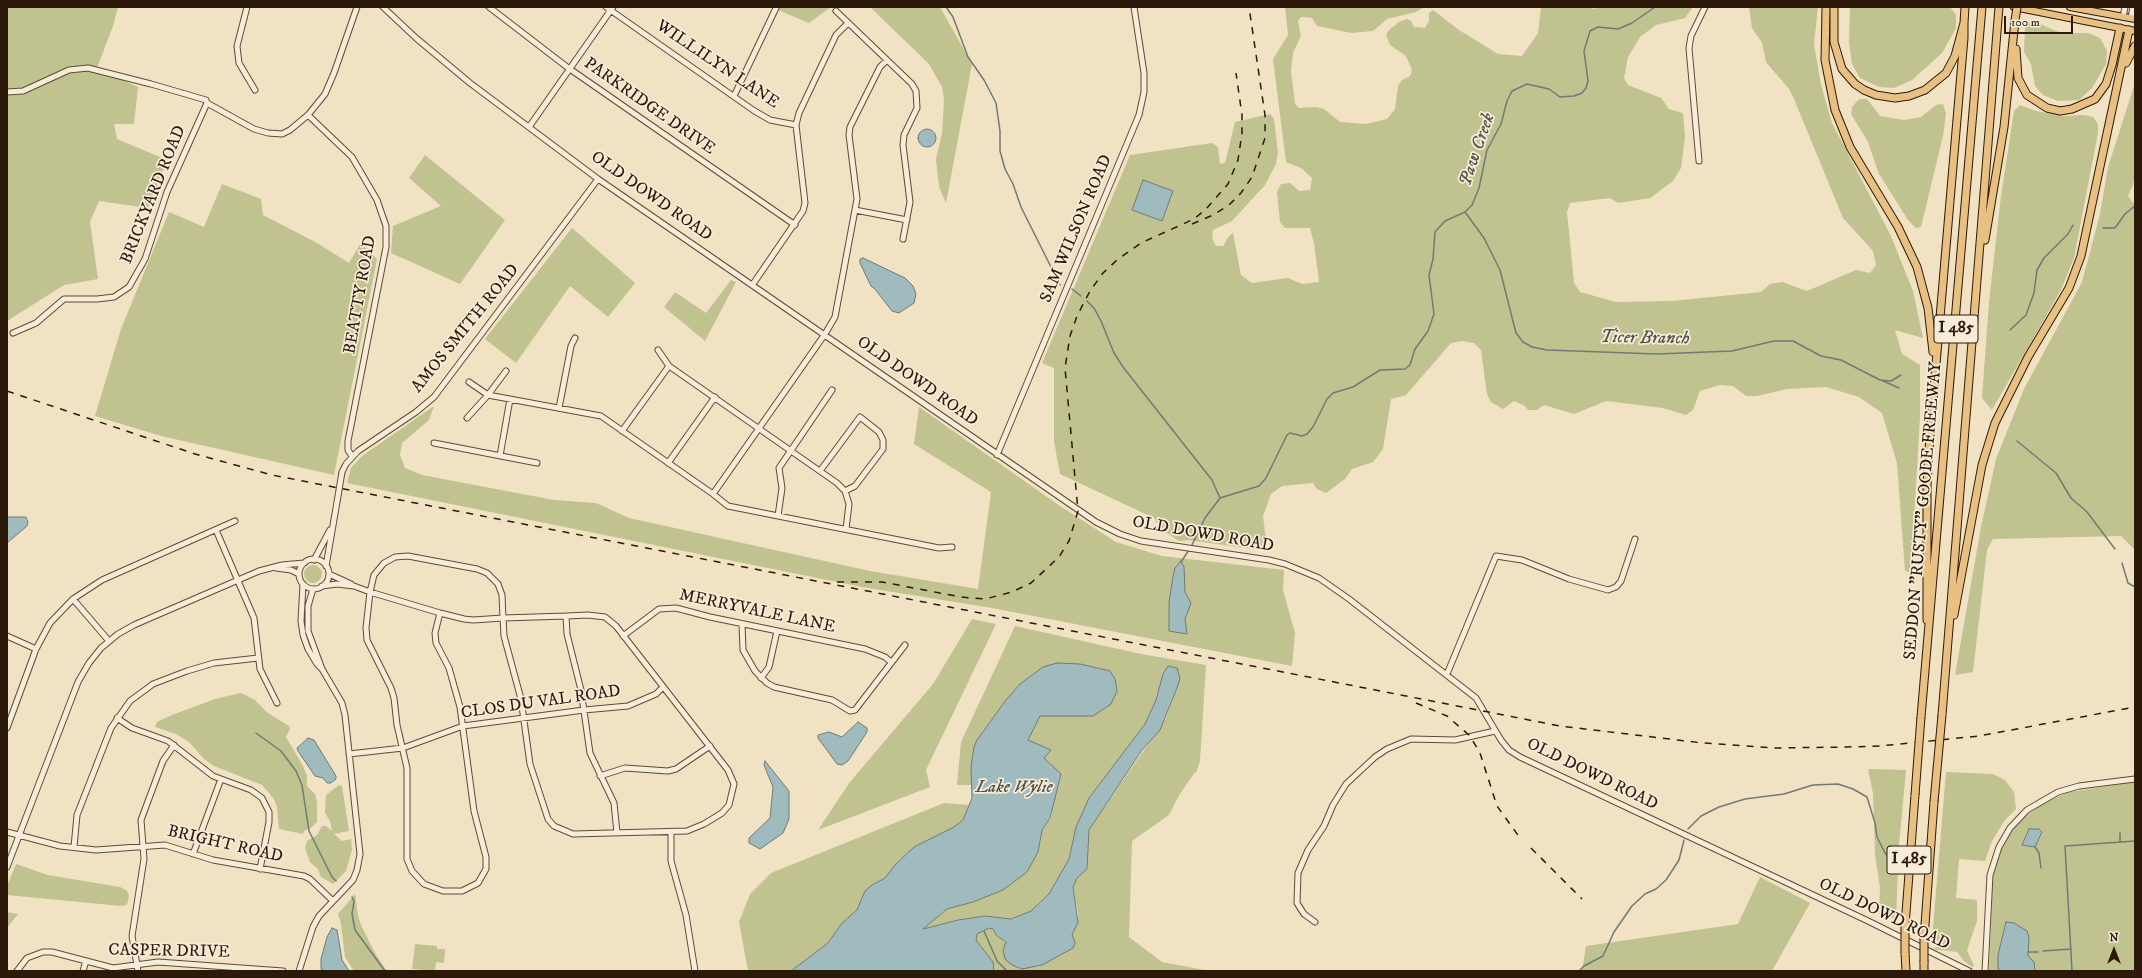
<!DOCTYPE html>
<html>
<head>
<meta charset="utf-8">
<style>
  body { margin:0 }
  #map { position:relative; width:2142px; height:978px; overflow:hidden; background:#f1e2c3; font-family:"IM FELL DW Pica",serif }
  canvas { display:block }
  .frame { position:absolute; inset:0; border:8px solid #2c190a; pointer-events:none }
  .north { position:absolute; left:2094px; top:930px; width:40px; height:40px; -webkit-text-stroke:3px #f6ecd8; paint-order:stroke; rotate:0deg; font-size:11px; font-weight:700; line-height:16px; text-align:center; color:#2c190a }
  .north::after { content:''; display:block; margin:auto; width:14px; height:18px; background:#2c190a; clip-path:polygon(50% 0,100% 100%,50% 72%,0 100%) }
  .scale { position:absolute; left:2004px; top:16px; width:69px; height:18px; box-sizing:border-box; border:2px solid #2c190a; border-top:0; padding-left:5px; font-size:12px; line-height:14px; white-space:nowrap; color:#2c190a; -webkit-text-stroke:3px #f6ecd8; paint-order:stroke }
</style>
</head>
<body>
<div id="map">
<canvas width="2142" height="978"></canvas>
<div class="frame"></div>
<div class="north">N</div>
<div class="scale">100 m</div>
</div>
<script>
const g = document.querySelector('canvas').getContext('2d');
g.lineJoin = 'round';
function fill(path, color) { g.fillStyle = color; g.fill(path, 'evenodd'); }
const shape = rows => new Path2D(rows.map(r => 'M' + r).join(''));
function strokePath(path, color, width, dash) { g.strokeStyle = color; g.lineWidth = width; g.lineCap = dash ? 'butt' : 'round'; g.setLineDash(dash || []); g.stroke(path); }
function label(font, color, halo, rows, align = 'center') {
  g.font = font + ' "IM FELL DW Pica",serif'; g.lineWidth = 3.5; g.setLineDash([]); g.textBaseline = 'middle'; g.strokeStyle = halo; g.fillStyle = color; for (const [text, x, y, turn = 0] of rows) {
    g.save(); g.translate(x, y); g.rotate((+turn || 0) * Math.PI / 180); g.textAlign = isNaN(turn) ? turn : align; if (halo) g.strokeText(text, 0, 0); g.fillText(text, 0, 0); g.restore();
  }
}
const green = shape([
  [7,7,118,7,113,26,97,68,138,87,134,124,114,124,117,139,167,160,148,208,99,201,90,222,98,279,64,285,7,321],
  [771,7,831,7,809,23],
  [870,7,940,7,972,64,946,203,939,187,936,159,942,133,944,100,942,87,929,64],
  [1285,7,1424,7,1416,12,1387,19,1373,31,1351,33,1317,26,1312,18,1301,17,1298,21,1301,36,1293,53,1291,71,1295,104,1299,108,1316,107,1324,109,1340,122,1366,124,1387,119,1395,109,1398,86,1402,80,1410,76,1412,70,1406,56,1390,45,1386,35,1389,30,1399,22,1407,19,1411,21,1414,27,1425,28,1429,21,1429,13,1433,10,1459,30,1498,54,1522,56,1538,33,1541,7,1591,7,1593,9,1603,7,1693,7,1685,18,1656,25,1640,37,1628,57,1624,78,1628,85,1661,98,1669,109,1683,113,1685,137,1681,168,1673,181,1650,198,1618,203,1610,198,1570,203,1567,212,1574,283,1580,292,1616,302,1672,301,1761,292,1770,284,1782,282,1807,291,1856,270,1870,273,1876,265,1873,251,1843,218,1794,99,1789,89,1766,62,1762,43,1752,28,1749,7,1818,7,1814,44,1821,85,1832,123,1891,236,1913,291,1923,338,1895,330,1902,354,1920,365,1920,417,1911,573,1905,571,1897,463,1882,413,1859,397,1826,387,1787,389,1757,396,1746,396,1733,386,1720,385,1700,391,1693,410,1686,415,1663,408,1606,401,1574,414,1544,405,1537,410,1528,410,1525,406,1514,401,1503,409,1491,402,1487,394,1481,350,1474,343,1462,341,1451,343,1406,395,1391,399,1383,449,1373,462,1352,469,1345,479,1326,493,1317,489,1313,483,1282,486,1271,494,1263,516,1266,540,1260,550,1188,540,1179,541,1161,529,1154,518,1060,474,1054,441,1054,368,1042,363,1130,155,1212,143,1218,147,1220,164,1225,163,1235,122,1270,114,1274,119,1278,153,1276,164,1265,185,1232,221,1213,230,1212,238,1216,246,1223,246,1229,236,1233,233,1241,275,1252,283,1288,278,1302,284,1319,282,1314,243,1310,228,1285,228,1280,222,1277,192,1281,184,1290,183,1299,191,1310,190,1312,178,1301,168,1286,162,1273,59,1288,35],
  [1850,7,1950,7,1956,15,1956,28,1942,53,1912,80,1894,88,1879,87,1860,78,1852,64,1849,43],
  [2029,22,2035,22,2061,33,2088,33,2100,38,2107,51,2106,64,2092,88,2079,100,2058,101,2043,95,2035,86,2031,64,2024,52,2025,28],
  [2135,83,2135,175,2133,185,2128,196,2135,205,2135,550,2121,536,1993,539,1987,550,1973,672,1955,675,1981,527,1996,459,2024,389,2082,282,2100,214,2108,167],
  [1859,99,1867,99,1880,116,1904,120,1921,117,1936,105,1943,104,1946,114,1943,136,1921,227,1916,228,1908,220,1879,174,1868,142,1851,114,1852,107],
  [2020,105,2036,111,2062,116,2084,115,2093,117,2098,124,2098,133,2074,258,2061,290,1992,410,1982,398,1989,302,2001,196,2014,111],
  [425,155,505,220,460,284,391,253,393,226,441,206,409,178],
  [222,184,261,199,263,215,317,243,349,263,361,243,377,259,334,475,161,436,95,416,121,329,169,212,204,227],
  [572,228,635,283,608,317,570,286,516,363,485,339],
  [731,280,736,282,705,341,664,307,675,292,706,313],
  [434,406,429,420,402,443,400,455,405,468,422,475,554,500,596,503,629,518,870,571,978,589,991,492,914,444,919,407,1060,506,1116,542,1162,556,1284,570,1283,590,1295,633,1292,666,992,608,862,587,347,483,351,468,362,456],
  '304 574a9 9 0 1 1 18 0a9 9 0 1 1-18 0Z',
  [972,619,996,624,926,770,930,787,818,830,850,782,933,684],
  [1015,626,1141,654,1206,665,1200,761,1196,773,1195,772,1178,797,1169,815,1132,841,1129,937,1162,962,1210,971,994,971,993,962,976,940,977,934,989,928,993,929,997,936,1037,967,1074,946,1072,934,1078,923,1078,914,1073,887,1077,878,1087,869,1089,830,1166,718,1177,688,1173,667,1168,666,1163,674,1156,700,1145,724,1089,798,1076,827,1069,859,1049,894,1031,911,1010,919,985,916,958,920,922,930,947,909,973,902,1038,852,1042,830,1051,818,1054,800,1051,764,1044,758,1050,750,1027,740,1040,716,1093,716,1110,671,1068,663,1043,667,1030,677,1006,700,977,740,972,759,972,785,957,785,961,742],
  [241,693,255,700,268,713,289,726,290,729,286,737,303,766,307,776,307,786,315,794,317,802,317,822,311,828,304,831,303,834,279,829,277,807,274,799,262,785,214,766,204,759,189,742,176,734,155,727,157,722,172,715,215,699],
  [1868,769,1906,770,1899,845,1896,918,1883,918,1879,914,1880,888,1875,854,1873,793],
  [1946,772,1993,774,2005,780,2014,792,2016,809,2005,820,1992,841,1985,861,1959,859,1956,898,1977,900,1977,921,1967,950,1974,966,1972,967,1964,961,1957,952,1933,949,1939,946,1941,942,1932,939],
  [2135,782,2135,971,1989,971,1993,875,2001,849,2018,822,2042,804,2068,792],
  [339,785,342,786,349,831,334,834,342,841,351,839,352,850,346,871,333,884,321,877,318,869,310,862,305,848,307,841,317,835,322,826,326,826,332,831,330,821,325,813,326,795],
  [944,803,970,805,963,820,958,825,899,862,885,878,872,885,857,910,842,923,828,943,820,950,791,971,748,971,739,922,750,894,771,873],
  [16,864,48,875,120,887,126,890,129,895,128,902,126,905,121,906,7,895,7,886],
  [1760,877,1810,903,1772,971,1582,971,1586,946,1738,924],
  [355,894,358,916,361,925,376,955,387,971,354,971,345,957,341,924,338,914],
  [7,912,18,914,7,928],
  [415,944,437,946,437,949,445,949,444,963,436,962,435,971,412,969]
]);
const water = shape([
  '918 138a9 9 0 1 1 18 0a9 9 0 1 1-18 0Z',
  [1143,180,1173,191,1162,221,1132,210,1143,180],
  [863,258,905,278,913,286,916,294,914,303,899,313,892,311,875,289,871,286,860,263,860,259,863,258],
  [7,517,26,517,28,522,27,526,7,543,7,517],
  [1181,561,1184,567,1185,592,1191,603,1185,619,1187,634,1169,631,1169,603,1173,576,1175,568,1181,561],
  [1057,663,1080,664,1110,671,1115,679,1117,691,1111,704,1093,716,1040,716,1028,740,1051,750,1044,758,1061,774,1050,818,1042,830,1038,852,1027,872,1003,890,973,902,947,909,923,929,958,920,985,916,1011,919,1031,911,1049,894,1069,859,1076,827,1089,798,1145,724,1156,700,1163,674,1168,666,1177,668,1180,678,1177,688,1160,730,1142,750,1089,830,1087,869,1077,878,1073,887,1078,923,1072,934,1075,943,1073,948,1042,965,1022,969,1012,965,1005,959,1003,950,1006,942,997,936,993,929,989,928,977,934,976,940,993,962,994,971,791,971,828,943,842,923,857,910,865,891,872,885,885,878,895,865,914,847,954,827,963,820,972,798,971,767,974,747,977,740,1006,700,1020,684,1043,667,1057,663],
  [858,722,867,728,867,732,848,761,842,765,837,764,818,738,818,735,829,732,842,737,858,722],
  [308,738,314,740,336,776,336,779,331,783,327,783,323,778,315,776,298,751,297,748,308,738],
  [765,761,789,791,789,819,783,833,760,849,749,843,749,838,770,818,773,787,764,765,765,761],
  [2029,829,2039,829,2042,832,2035,847,2022,845,2029,829],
  [2006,922,2014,923,2027,931,2029,937,2028,956,2034,962,2035,971,2001,971,1998,969,1998,955,2006,922],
  [332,928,337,930,342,960,349,971,325,971,321,969,321,959,327,937,332,928]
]);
const stream = shape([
  [946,7,953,17,968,57,984,80,996,103,1000,131,1000,151,1005,169,1013,184,1021,207,1060,285],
  [1465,212,1484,238,1500,270,1516,333,1523,342,1532,347,1547,350,1657,354,1732,351,1774,341,1793,341,1821,356,1841,360,1880,380,1891,381,1901,375],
  [2103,228,2115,228,2125,214,2135,206],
  [1072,289,1081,296],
  [1087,301,1094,308,1101,321,1114,353,1123,367,1212,480,1220,498],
  [2010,330,2026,315,2034,293,2037,270,2044,258,2068,234,2073,225],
  [1881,380,1899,388],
  [2017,441,2056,473,2071,498,2087,512,2115,549],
  [1191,547,1205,518,1220,498,1259,486,1266,478,1287,435,1290,433,1302,436,1307,434,1313,427,1327,399,1333,393,1353,387,1380,370,1405,369,1410,365,1415,349,1428,331,1434,314,1429,275,1433,259,1435,232,1445,221,1465,212,1472,205,1479,188,1487,150,1501,124,1507,101,1512,91,1527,84,1549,89,1560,97,1574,96,1582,93,1586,88,1588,81,1584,51,1590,31,1598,27,1618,29,1632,23,1655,7],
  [1181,562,1189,550],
  [2122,563,2128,583,2135,587],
  [256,733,281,751,296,771,302,785,309,831,332,877,336,881],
  [1688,829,1701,816,1719,807,1745,799,1784,794,1813,785,1838,784,1853,789,1867,797,1875,823,1877,837,1885,853,1897,865],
  [2120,833,2120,842],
  [2035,847,2039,853,2041,868],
  [352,897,354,901,352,914,355,930,385,971],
  [984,931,997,961,1007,971],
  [2043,951,2071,949],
  [2028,952,2038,952],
  [1579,971,1584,966,1603,956,1614,932,1632,906,1645,894,1656,889,1666,880,1679,860,1684,840],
  [2072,971,2065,846,2135,841]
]);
const minor = shape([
  [247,7,237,46,239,63,255,90],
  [383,7,416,38,470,83,598,179,1096,522,1120,534,1141,541,1269,560,1285,564,1319,578,1349,599,1476,698,1501,740,1509,750,1520,757,1866,920,1969,971],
  [489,7,567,67,795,225],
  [606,7,753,110,770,120,796,125],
  [836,11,912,84,916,91,917,108,904,135,903,145,910,202,903,239],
  [2123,17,2125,7],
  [2131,18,2133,7],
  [887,60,880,67,850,127,849,135,857,199,835,317,825,334,713,494,728,506,939,548,952,547],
  [7,92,23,91,69,70,88,68,151,84,206,100,207,103,254,129,268,133,282,134,290,130,308,115,325,94,334,73,357,7],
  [734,96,776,8],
  [308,115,352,157,377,200,386,226,386,247,348,441,348,450,352,456],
  [529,127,613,7],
  [1699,161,1689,48,1691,36,1705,7],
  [855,210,907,220],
  [753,284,803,211,805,203,796,125,799,113,836,35,848,23],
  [13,333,36,323,64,299,97,299,114,297,129,287,145,259,167,192,207,103],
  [658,350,669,366,837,483,845,491,849,504,846,529],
  [469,382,488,395,601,416,713,494],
  [559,408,571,346,575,338],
  [467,418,488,395,506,371],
  [622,431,669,366],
  [434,443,537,463],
  [997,455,1139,115,1144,92,1144,73,1134,7],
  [500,456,510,399],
  [668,463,715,397],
  [820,471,860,417,879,432,883,440,883,449,855,486,845,491],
  [342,472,346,464,358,451,416,412,434,397,598,179],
  [778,516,782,488,779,468,832,390],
  [216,530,254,618,260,669,277,703],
  '299 574a15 15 0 1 1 30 0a15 15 0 1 1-30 0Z',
  [314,560,330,530],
  [326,566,337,502],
  [276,568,291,570,299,574],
  [329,574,351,584],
  [303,584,301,621,303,635,308,649,317,664,322,669],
  [322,586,337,584,354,586,370,592,440,613,464,619,473,620,503,618,566,616,588,615,605,617,616,626,728,770,734,784,729,805,722,813,704,824,687,831,573,834,554,826,548,819,530,764,521,699,504,636,503,618,502,595,498,584,487,573,477,569,408,556,395,557,384,563,374,575,370,592,366,628,367,640,391,688,394,698,397,725,407,768,407,859,412,871,424,884,443,891,462,891,478,883,486,869,486,857,474,811,460,707,449,668,436,643,435,633,440,613],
  [73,599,109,641],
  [566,616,567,634,581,690,590,753,614,803,617,833],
  [742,624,743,650,755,671,767,683,774,687,832,700,850,711,855,710,905,645],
  [7,636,36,649],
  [623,636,659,609,676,608,710,617,865,649,885,657,891,662],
  [1447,674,1496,556,1522,560,1569,579,1608,590,1616,587,1621,581,1635,539],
  [761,678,769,667,777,631],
  [117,718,132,728,168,741,213,776,251,790,262,798,269,812,269,822,260,869],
  [7,728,36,649,50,623,73,599,102,580,235,521],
  [349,754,403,748,463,726,584,710,628,706,656,694,663,687],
  [600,776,625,768,668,771,676,769,710,746],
  [7,832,60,846,96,850,165,845,213,860,304,876,310,879,333,901],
  [671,832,671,861,686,915,695,971],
  [74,847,77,815,111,728,130,701,153,684,187,671,214,663,258,658],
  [193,854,221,779],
  [7,867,78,682,89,663,101,648,118,634,134,625,259,571,282,565,304,563],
  [1315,922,1304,914,1297,903,1298,873,1308,850,1324,826,1333,805,1346,784,1375,757,1387,749,1411,739,1455,740,1495,731],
  [17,971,27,958,43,952,52,952,113,968,158,962,283,971],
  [83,971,86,961],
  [138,971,132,936,144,859,141,820,163,761,174,745],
  [299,971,313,927,319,916,353,880,357,870,360,854,345,715,342,703,322,669,308,631,308,606,313,589],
  [1985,971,1990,875,1999,847,2010,828,2027,810,2058,792,2079,786,2135,779]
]);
const major = shape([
  [2014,7,2135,31],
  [2070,7,2135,19]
]);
const highway = shape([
  [1826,7,1825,60,1835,110,1850,147,1898,227,1917,267,1928,308,1933,352],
  [1834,7,1834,42,1842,69,1855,84,1864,90,1876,95,1895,98,1909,96,1925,90,1946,73,1955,56,1964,23,1965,7],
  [2016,49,2018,78,2027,95,2047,108,2060,111,2072,109,2095,99,2106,84,2112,65,2120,28],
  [2126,63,2135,46],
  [1985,240,2004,127,2015,21],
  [1954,615,1982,465,1995,423,2028,357,2069,288,2081,256,2129,30],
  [1927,620,1927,485,1930,434,1964,38,1964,23],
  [1942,715,1999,7],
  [1921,717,1982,7],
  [1905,926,1915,795],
  [1924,938,1934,802],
  [1905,953,1906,971],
  [1924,962,1924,971]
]);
const rail = shape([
  [1192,224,1213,215,1229,205,1241,193,1252,177,1265,138,1265,115,1249,7],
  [7,391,195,454,272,475,1560,726,1703,743,1775,748,1847,747,1880,746,1979,736,2135,707],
  [837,582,882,582,961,597,985,599,1012,592,1031,583,1059,557,1069,541,1078,511,1065,368,1070,336,1077,316,1090,291,1103,273,1117,260,1141,243,1194,219,1206,209,1228,184,1238,160,1242,133,1242,115,1236,73],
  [1416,703,1447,716,1470,736,1480,753,1497,806,1520,838],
  [1531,848,1582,899]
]);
const minorBridge = shape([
  [337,502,342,472]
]);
const highwayBridge = shape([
  [2015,21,2017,7],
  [1915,795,1921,717],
  [1934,802,1942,715],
  [1905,953,1905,926],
  [1924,962,1924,938]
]);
const shields = [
  [1956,329,44],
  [1909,860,44]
];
const shieldNames = [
  ["I 485",1956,329],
  ["I 485",1909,860]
];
const streetNames = [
  ["WILLILYN LANE",717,65,34],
  ["PARKRIDGE DRIVE",649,107,35],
  ["BRICKYARD ROAD",154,195,-68],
  ["OLD DOWD ROAD",651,197,35],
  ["SAM WILSON ROAD",1077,229,-67],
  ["BEATTY ROAD",361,295,-80],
  ["AMOS SMITH ROAD",466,329,-51],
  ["OLD DOWD ROAD",917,382,35],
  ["SEDDON \"RUSTY\" GOODE FREEWAY",1924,511,-85],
  ["OLD DOWD ROAD",1203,535,10],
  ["MERRYVALE LANE",757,612,12],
  ["CLOS DU VAL ROAD",541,703,-8],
  ["OLD DOWD ROAD",1592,775,26],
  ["BRIGHT ROAD",225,845,13],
  ["OLD DOWD ROAD",1884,915,26],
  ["CASPER DRIVE",169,952,1]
];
const waterNames = [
  ["Paw Creek",1478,150,-71],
  ["Ticer Branch",1645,339,1],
  ["Lake Wylie",1014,788]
];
fill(green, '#c0c28f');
fill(water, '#a0bbbe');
strokePath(water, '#727a76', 1);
strokePath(stream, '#727a76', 1.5);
strokePath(minor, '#5d4b38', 7);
strokePath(major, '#2c190a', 8);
strokePath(highway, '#2c190a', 9);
strokePath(minor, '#f6ecd8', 5);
strokePath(major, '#e8c182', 6);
strokePath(highway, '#e8c182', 7);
strokePath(rail, '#2c190a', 1.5, [7, 7]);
strokePath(minorBridge, '#5d4b38', 7, []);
strokePath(highwayBridge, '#2c190a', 9, []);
strokePath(minorBridge, '#f6ecd8', 5);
strokePath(highwayBridge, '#e8c182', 7);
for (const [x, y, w] of shields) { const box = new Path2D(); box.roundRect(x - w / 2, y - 14, w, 28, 3); g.fillStyle = '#f6ecd8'; g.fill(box); strokePath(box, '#2c190a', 1); }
label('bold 16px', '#2c190a', null, shieldNames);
label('17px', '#2c190a', '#f6ecd8', streetNames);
label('italic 18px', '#555249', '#f6ecd8', waterNames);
</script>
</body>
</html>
